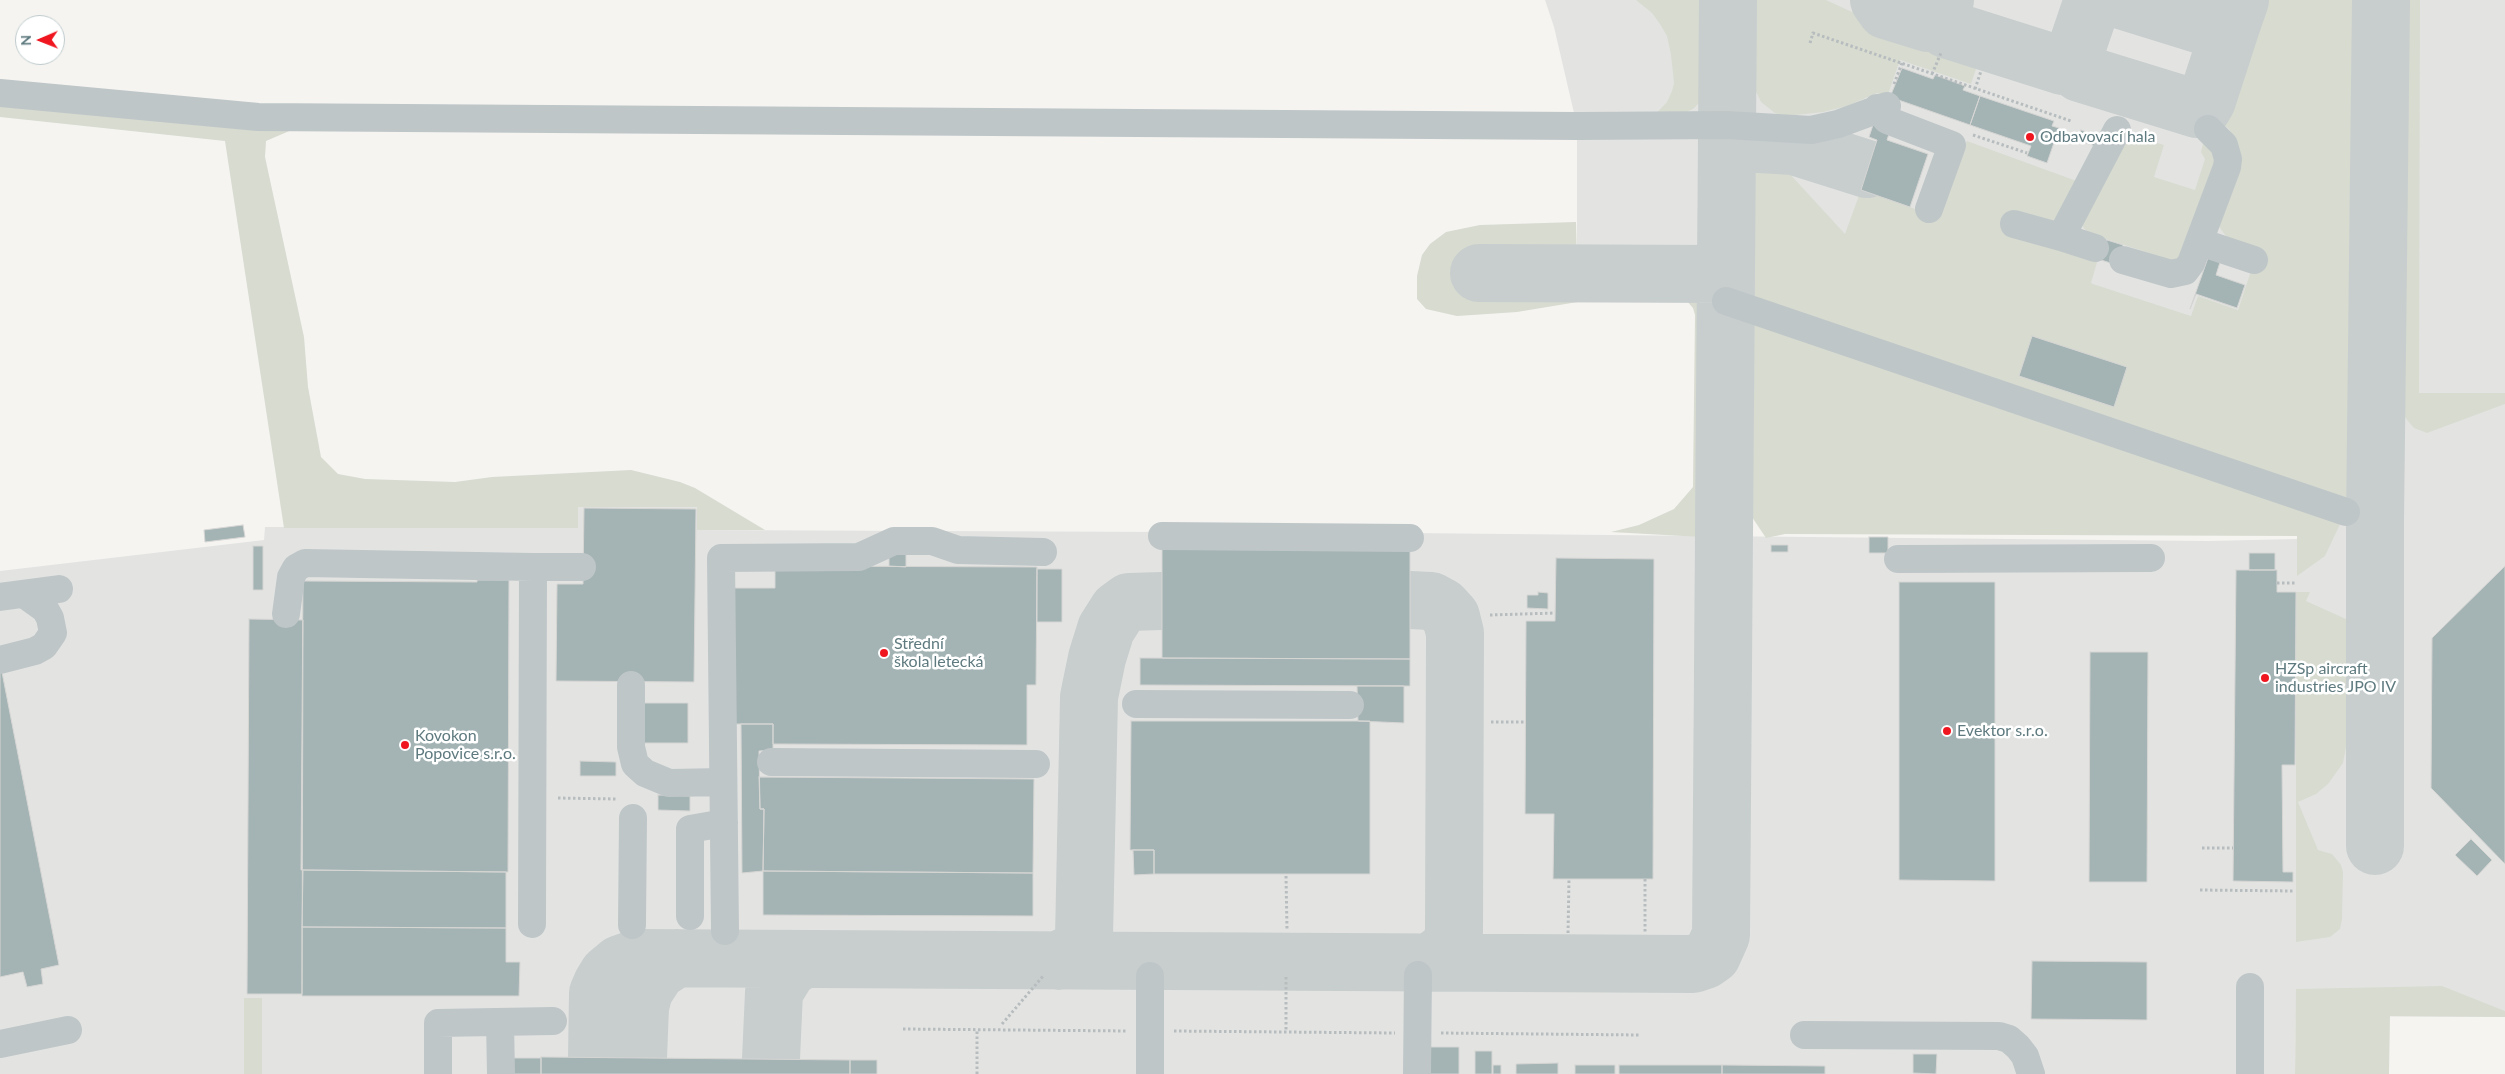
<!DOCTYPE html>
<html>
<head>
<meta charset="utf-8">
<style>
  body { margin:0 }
  #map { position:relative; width:2505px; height:1074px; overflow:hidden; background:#f5f4f1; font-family:Lato,sans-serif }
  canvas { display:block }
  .north { position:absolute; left:15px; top:15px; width:50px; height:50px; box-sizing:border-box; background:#fff; border:1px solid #bfcacc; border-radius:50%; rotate:269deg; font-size:14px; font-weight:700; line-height:20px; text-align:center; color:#5e7a7f }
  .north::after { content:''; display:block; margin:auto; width:18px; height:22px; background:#f01620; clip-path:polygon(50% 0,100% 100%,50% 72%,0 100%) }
</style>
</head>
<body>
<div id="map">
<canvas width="2505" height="1074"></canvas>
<div class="north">N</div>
</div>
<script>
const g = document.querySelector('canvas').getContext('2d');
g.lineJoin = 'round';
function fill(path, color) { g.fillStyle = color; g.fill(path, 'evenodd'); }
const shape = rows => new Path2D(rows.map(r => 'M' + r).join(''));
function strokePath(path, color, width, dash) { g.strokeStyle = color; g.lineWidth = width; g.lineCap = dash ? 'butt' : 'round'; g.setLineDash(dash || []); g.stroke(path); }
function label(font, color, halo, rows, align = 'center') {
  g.font = font + ' Lato,sans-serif'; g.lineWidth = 5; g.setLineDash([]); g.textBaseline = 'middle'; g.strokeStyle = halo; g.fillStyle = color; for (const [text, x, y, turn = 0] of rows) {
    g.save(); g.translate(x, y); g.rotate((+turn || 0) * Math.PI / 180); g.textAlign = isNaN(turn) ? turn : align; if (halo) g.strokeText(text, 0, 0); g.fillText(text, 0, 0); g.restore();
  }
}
const built = shape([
  [1545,0,2505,0,2505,1017,2296,1016,2295,1074,262,1074,262,998,244,998,244,1074,0,1074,0,571,264,540,265,527,578,527,578,507,698,507,698,530,1410,533,2208,541,2297,539,2297,496,2245,384,1726,263,1577,264,1577,126,1554,27]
]);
const green = shape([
  [1636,0,1705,0,1706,88,1704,98,1693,109,1675,117,1653,117,1667,102,1672,91,1674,83,1671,55,1667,36,1660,24,1652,13],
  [1751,0,1826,0,1976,69,1971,84,1900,60,1887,97,1877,93,1847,106,1823,112,1786,116,1775,113,1761,102,1752,83],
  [2252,0,2362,0,2358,489,2351,502,1751,301,1751,184,1753,177,1759,169,1774,164,1788,172,1845,234,1861,190,1938,217,1967,141,2082,183,2063,218,2098,259,2091,283,2093,284,2191,316,2198,296,2238,310,2258,250,2228,239,2218,225,2236,141,2229,129,2213,116],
  [2400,0,2420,0,2419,393,2505,393,2505,404,2427,433,2414,428,2408,421,2400,410,2396,394],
  [0,101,301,126,266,141,265,157,304,337,308,387,321,457,338,474,365,479,455,482,492,477,631,470,680,482,695,488,765,530,697,530,697,507,578,507,578,528,284,528,225,141,0,117],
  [2123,132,2164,145,2154,177,2195,190,2205,159,2201,152,2204,140,2217,154,2202,208,2176,262,2088,233,2083,227,2082,217],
  [1576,222,1577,264,1476,261,1479,273,1476,283,1663,286,1686,289,1695,295,1700,302,1702,311,1702,537,1611,532,1639,525,1674,509,1693,487,1695,315,1693,308,1686,300,1681,296,1655,292,1638,292,1517,312,1457,316,1426,309,1417,299,1417,276,1422,255,1430,244,1446,232,1480,225],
  [1750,320,2341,522,2325,556,2297,576,2297,536,1785,534,1766,538,1748,511],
  [2296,592,2310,592,2306,601,2346,619,2351,627,2353,635,2347,682,2346,747,2343,763,2328,784,2316,794,2298,802,2318,850,2332,854,2341,865,2343,872,2342,919,2340,929,2330,937,2296,942],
  [2442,986,2505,1011,2505,1017,2390,1016,2389,1074,2295,1074,2296,989],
  [244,998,262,998,262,1074,244,1074]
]);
const taxiway = shape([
  [1879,0,1886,10,1928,23,1936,21,1940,17,1945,0],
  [2121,0,2221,31,2231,26,2240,0],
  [1940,17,1942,25,1946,29,2063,66,2073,59,2093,0],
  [2073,59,2075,69,2080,73,2197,109,2203,107,2207,100,2231,26],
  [1727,142,1794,146,1867,169],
  [1479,273,1726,274],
  [1410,600,1431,601,1442,607,1451,617,1455,633,1454,932,1452,941,1446,951,1429,963],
  [2375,846,2375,523,2381,0],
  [1058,961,1078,950,1084,938,1089,697,1097,658,1106,629,1118,610,1129,602,1162,601],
  [597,1057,598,993,602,984,608,974,620,964,637,958,1693,964,1705,960,1712,955,1721,935,1728,0],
  [638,1058,640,1007,644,991,657,971,677,958],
  [771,1059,774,992,788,969,803,959]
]);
const building = shape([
  [1902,68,1933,79,1935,75,1965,86,1963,90,1980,96,1970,125,1890,97,1902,68],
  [1980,96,2054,121,2052,126,2059,128,2047,163,2027,156,2031,146,1970,125,1980,96],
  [1873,125,1890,131,1887,140,1928,154,1910,207,1861,190,1877,140,1869,137,1873,125],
  [2081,130,2099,137,2095,146,2077,140,2081,130],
  [2107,240,2123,245,2117,265,2101,260,2107,240],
  [2209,255,2221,259,2216,275,2245,285,2237,308,2196,294,2190,309,2209,255],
  [2032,336,2127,367,2114,407,2019,376,2032,336],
  [584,508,696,509,694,682,556,681,557,584,583,584,584,508],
  [243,525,245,537,205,542,204,530,243,525],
  [1869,537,1888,537,1888,553,1869,553,1869,537],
  [1162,544,1410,545,1410,659,1162,658,1162,544],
  [1771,545,1788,545,1788,552,1771,552,1771,545],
  [253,546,263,546,263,590,253,590,253,546],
  [889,552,906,552,906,567,889,566,889,552],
  [2249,553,2275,553,2275,570,2249,570,2249,553],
  [1556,558,1654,559,1653,879,1553,879,1554,814,1525,814,1526,621,1555,621,1556,558],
  [775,566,1037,567,1036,685,1027,685,1027,745,773,744,773,724,732,724,732,588,775,588,775,566],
  [2505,566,2505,864,2431,788,2432,638,2505,566],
  [1037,569,1062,569,1062,622,1037,622,1037,569],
  [2236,570,2277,570,2277,592,2296,592,2295,765,2282,765,2283,872,2293,872,2293,882,2233,881,2236,570],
  [477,580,509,580,508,872,301,870,303,581,477,582,477,580],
  [1899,582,1995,582,1995,881,1899,880,1899,582],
  [1538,592,1548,593,1548,609,1527,608,1527,595,1538,595,1538,592],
  [249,619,303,620,302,994,247,994,249,619],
  [2090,652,2148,652,2147,882,2089,882,2090,652],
  [1140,658,1410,659,1410,686,1140,685,1140,658],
  [0,662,59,965,41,969,43,984,27,987,23,972,0,977,0,662],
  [1357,686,1404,686,1404,723,1358,721,1357,686],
  [644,703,688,703,688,743,644,743,644,703],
  [1131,721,1370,721,1370,874,1154,874,1154,850,1130,850,1131,721],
  [741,724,773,724,773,750,759,751,760,809,764,809,763,871,742,873,741,724],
  [580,761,616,762,616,776,580,776,580,761],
  [759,777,1034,779,1033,873,763,871,764,809,760,809,759,777],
  [658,795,690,796,690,811,658,810,658,795],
  [2471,839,2492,860,2477,876,2455,855,2471,839],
  [1133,850,1154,850,1154,874,1134,875,1133,850],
  [303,870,506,872,506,928,302,927,303,870],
  [763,871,1033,873,1033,916,763,915,763,871],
  [302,927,506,928,506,962,520,962,519,996,302,996,302,927],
  [2032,961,2147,962,2147,1020,2031,1019,2032,961],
  [1429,1047,1459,1047,1459,1074,1429,1074,1429,1047],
  [1475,1051,1492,1051,1492,1074,1475,1074,1475,1051],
  [1913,1054,1937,1054,1936,1074,1913,1073,1913,1054],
  [541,1057,850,1060,850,1074,541,1074,541,1057],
  [513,1058,541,1058,541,1074,513,1074,513,1058],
  [850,1060,877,1060,877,1074,850,1074,850,1060],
  [1558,1063,1558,1074,1516,1074,1516,1064,1558,1063],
  [1493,1065,1501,1065,1501,1074,1493,1074,1493,1065],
  [1575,1065,1615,1065,1615,1074,1575,1074,1575,1065],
  [1619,1065,1722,1065,1722,1074,1619,1074,1619,1065],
  [1722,1065,1825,1066,1825,1074,1722,1074,1722,1065]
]);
const path = shape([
  [1810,43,1813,33,2071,121],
  [1932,74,1941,53],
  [1894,84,1902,63],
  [1975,89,1981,71],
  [1973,135,2027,153],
  [2277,583,2297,583],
  [1490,615,1555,613],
  [1491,722,1526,722],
  [558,798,617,799],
  [2202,848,2233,848],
  [1286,876,1287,930],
  [1645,879,1645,934],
  [2200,890,2293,891],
  [1568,933,1569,879],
  [1286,977,1286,1032],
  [1002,1024,1044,975],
  [903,1029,1128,1031],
  [1174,1031,1395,1033],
  [1441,1033,1640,1035],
  [977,1074,977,1030]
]);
const minor = shape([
  [0,93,258,117,1577,126,1727,125,1811,130,1838,124,1887,106],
  [1877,108,1887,120,1952,145,1929,209],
  [2014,224,2061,237,2117,130],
  [2061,237,2095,248],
  [2200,242,2254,260],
  [2123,260,2171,274,2185,271,2191,263,2227,167,2228,159,2224,145,2208,129],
  [1726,301,2346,512],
  [1162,536,1410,538],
  [1898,559,2151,558],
  [533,567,582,567],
  [0,597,59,589],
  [286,614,291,577,296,568,305,563,533,567,532,924],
  [0,660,35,651,44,646,53,633,50,618,45,609,24,594],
  [631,685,631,747,635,764,645,773,669,783,723,782],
  [1136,704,1350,705],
  [771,762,1036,764],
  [690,916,690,829,724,823],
  [632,925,633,818],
  [725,931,721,558,859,557,894,541,932,541,958,550,1043,552],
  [500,1022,501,1074],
  [1804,1035,1999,1036,2009,1039,2018,1047,2025,1056,2031,1074],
  [0,1044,68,1030],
  [438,1074,438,1023,553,1021],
  [1150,1074,1150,976],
  [1417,1074,1418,975],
  [2250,1074,2250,987]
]);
const markers = [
  [2030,137,5,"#f01620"],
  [884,653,5,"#f01620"],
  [2265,678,5,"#f01620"],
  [1947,731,5,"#f01620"],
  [405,745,5,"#f01620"]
];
const poiNames = [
  ["Odbavovací hala",2040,137],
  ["Střední",894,644],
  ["škola letecká",894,662],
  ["HZSp aircraft",2275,669],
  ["industries JPO IV",2275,687],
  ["Evektor s.r.o.",1957,731],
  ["Kovokon",415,736],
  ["Popovice s.r.o.",415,754]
];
fill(built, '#e3e4e2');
fill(green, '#d7dbd0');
strokePath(taxiway, '#c8cece', 58);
fill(building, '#a4b3b4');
strokePath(building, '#d6d6d4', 1);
strokePath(path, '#b7bcbe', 3, [2.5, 2.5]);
strokePath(minor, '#bfc6c8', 28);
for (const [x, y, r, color] of markers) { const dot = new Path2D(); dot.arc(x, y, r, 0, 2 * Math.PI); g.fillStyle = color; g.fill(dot); strokePath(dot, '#fff', 2); }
label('16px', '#5e7a7f', '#fff', poiNames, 'left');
</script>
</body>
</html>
